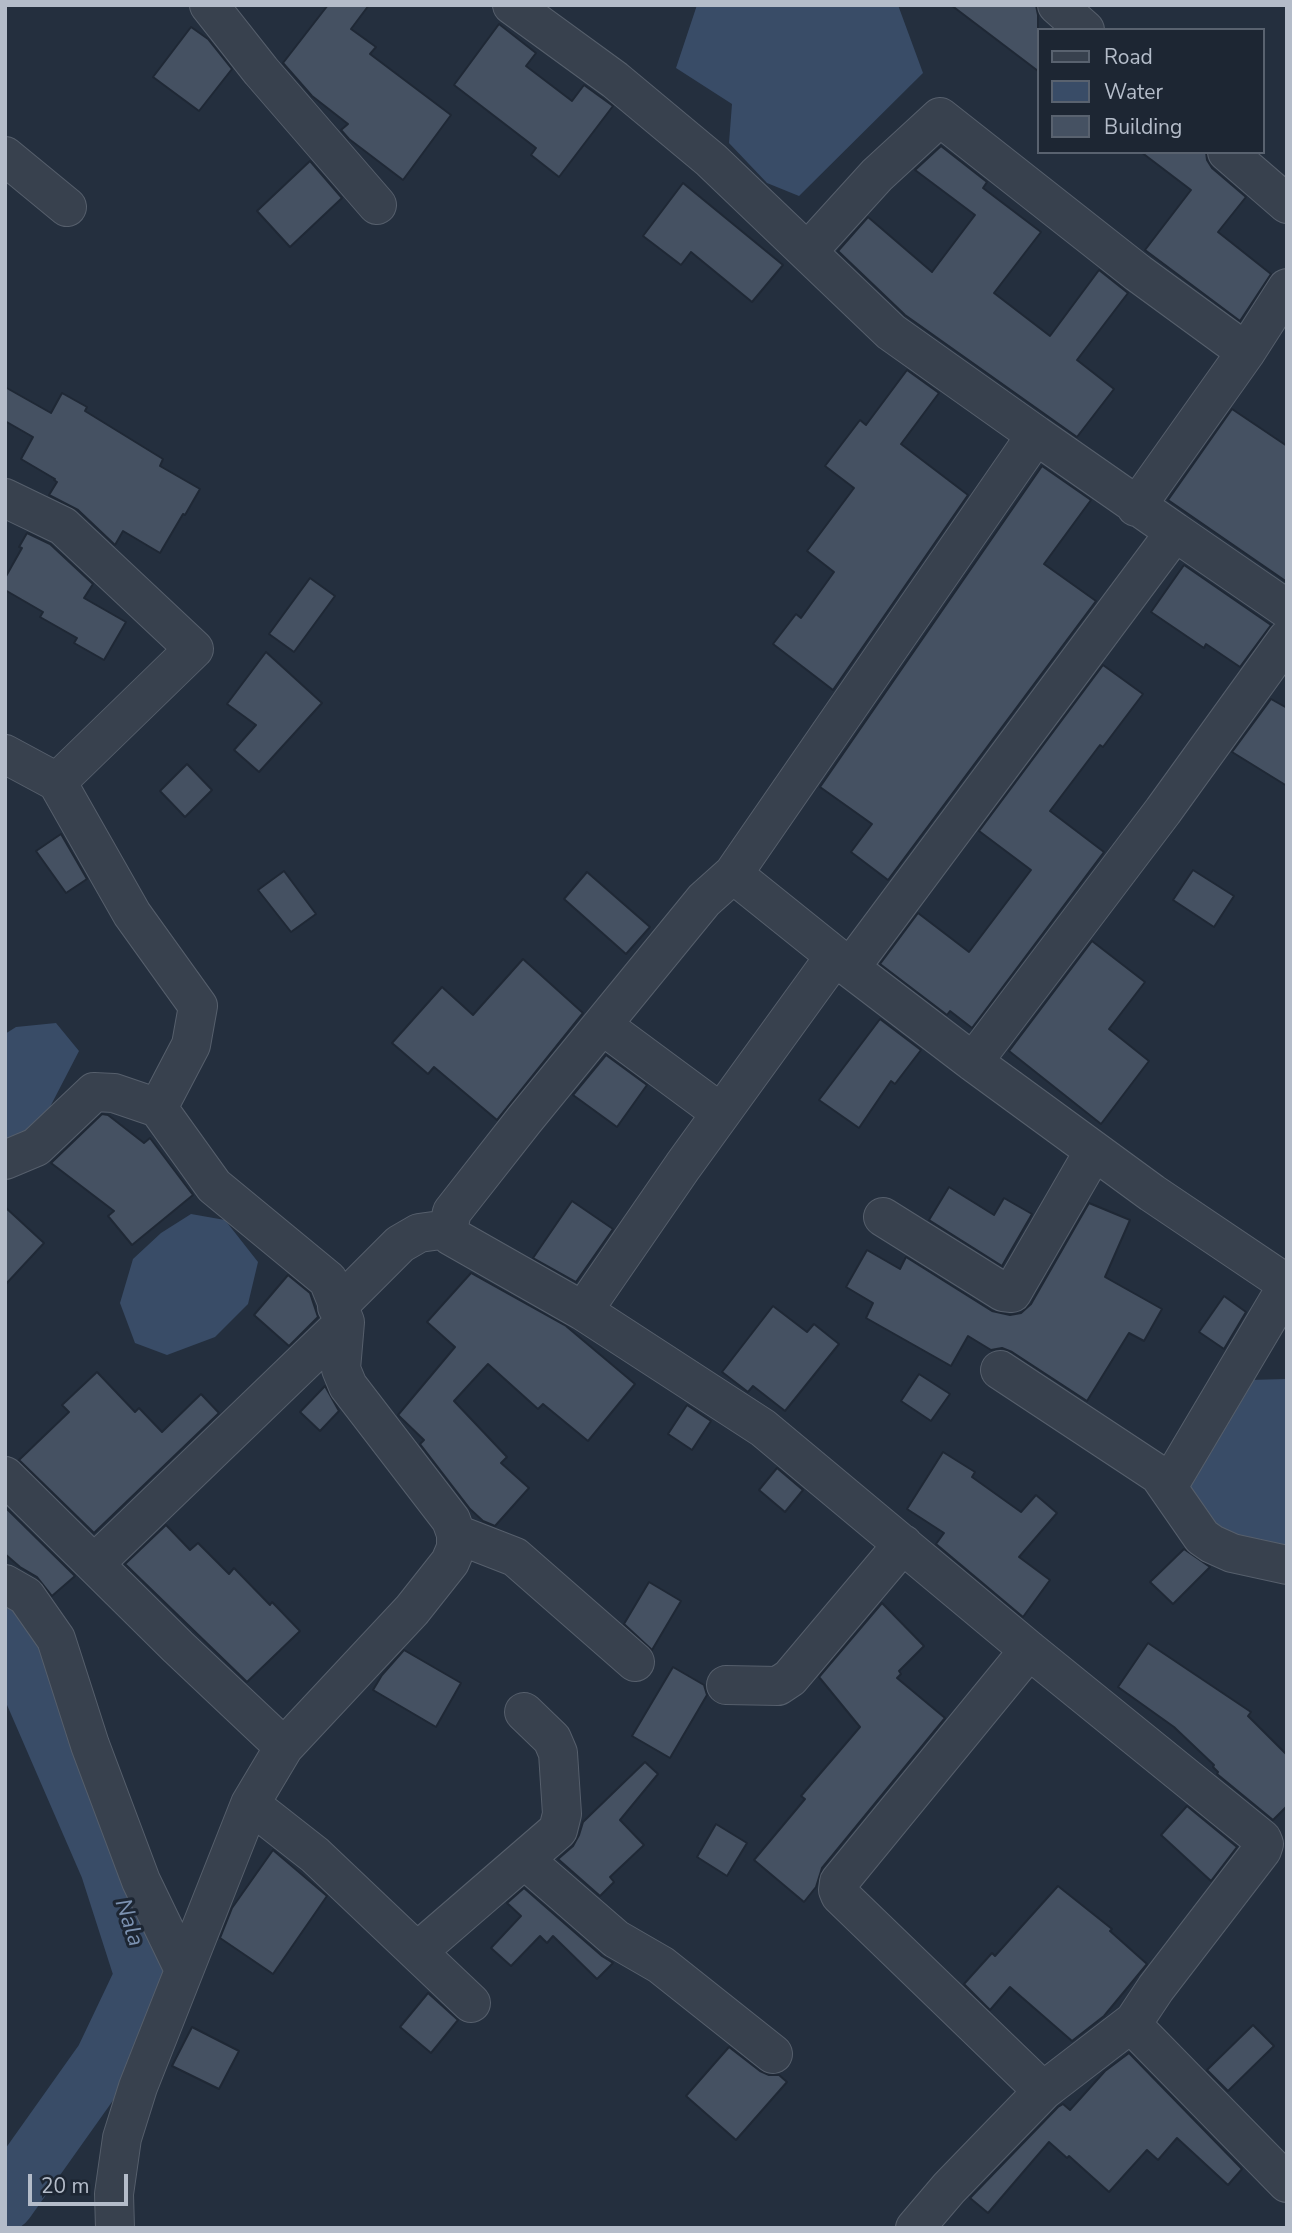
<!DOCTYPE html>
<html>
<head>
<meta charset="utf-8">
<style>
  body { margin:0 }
  #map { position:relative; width:1292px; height:2233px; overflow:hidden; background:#242f3e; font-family:"Nunito Sans",sans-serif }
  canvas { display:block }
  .frame { position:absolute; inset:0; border:7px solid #b4bcc9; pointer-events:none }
  .legend { position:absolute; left:1037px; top:28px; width:228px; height:126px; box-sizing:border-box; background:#1d2633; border:2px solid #59626f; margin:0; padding:9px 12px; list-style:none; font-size:21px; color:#b4bcc9 }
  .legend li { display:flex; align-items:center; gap:14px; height:35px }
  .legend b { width:35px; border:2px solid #59626f }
  .scale { position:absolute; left:28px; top:2174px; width:100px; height:32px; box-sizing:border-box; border:4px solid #b4bcc9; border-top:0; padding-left:9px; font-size:21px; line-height:24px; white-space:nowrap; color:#b4bcc9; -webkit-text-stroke:5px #1d2633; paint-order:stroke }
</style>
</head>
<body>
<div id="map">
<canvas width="1292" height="2233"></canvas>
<div class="frame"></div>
<ul class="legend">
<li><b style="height:9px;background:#38414e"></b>Road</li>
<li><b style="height:19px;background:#394c67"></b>Water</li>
<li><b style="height:19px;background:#455162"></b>Building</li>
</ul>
<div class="scale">20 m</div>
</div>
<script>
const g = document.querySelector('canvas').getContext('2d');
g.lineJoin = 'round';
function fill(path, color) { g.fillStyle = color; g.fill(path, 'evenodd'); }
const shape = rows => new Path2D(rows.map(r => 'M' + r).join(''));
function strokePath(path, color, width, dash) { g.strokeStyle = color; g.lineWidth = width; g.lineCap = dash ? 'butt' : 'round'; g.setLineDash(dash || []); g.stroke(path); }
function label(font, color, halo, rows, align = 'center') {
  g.font = font + ' "Nunito Sans",sans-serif'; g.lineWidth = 6; g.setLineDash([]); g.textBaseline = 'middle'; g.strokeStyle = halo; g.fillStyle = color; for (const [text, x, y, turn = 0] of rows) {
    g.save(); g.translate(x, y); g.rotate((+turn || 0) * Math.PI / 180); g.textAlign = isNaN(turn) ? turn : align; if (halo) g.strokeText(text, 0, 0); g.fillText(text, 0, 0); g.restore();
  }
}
const water = shape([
  [697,5,898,5,923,73,799,196,767,183,729,143,732,104,676,68],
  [56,1023,79,1051,50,1107,15,1148,5,1147,5,1034,16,1027],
  [191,1214,225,1220,258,1262,248,1304,215,1337,167,1355,135,1343,120,1303,133,1259,161,1233],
  [1287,1379,1287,1554,1223,1541,1186,1485,1248,1380]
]);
const river = shape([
  [5,1625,110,1867,145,1976,105,2060,5,2201]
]);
const building = shape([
  [328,5,369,5,351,29,376,47,370,54,451,115,403,180,349,139,341,130,348,124,312,96,283,63,328,5],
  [951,5,1036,5,1038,15,1038,71,951,5],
  [499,24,536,53,526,66,572,101,584,85,613,106,559,177,531,155,536,148,454,85,499,24],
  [191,27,208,39,232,69,199,111,153,77,191,27],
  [941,146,987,182,983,188,1041,232,994,293,1050,336,1099,270,1128,293,1077,360,1114,389,1077,437,905,315,838,251,868,217,932,272,975,215,915,170,941,146],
  [1141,152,1206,152,1207,160,1212,168,1246,197,1218,232,1271,274,1240,321,1145,250,1191,190,1141,152],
  [310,161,342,198,290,247,257,211,310,161],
  [683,183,783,265,752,302,691,252,681,265,643,236,683,183],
  [907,370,939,393,901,444,968,495,833,690,773,644,796,614,801,618,834,572,807,551,854,488,825,466,860,420,866,425,907,370],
  [5,387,51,413,62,393,87,407,85,411,163,459,160,466,200,489,185,515,183,514,160,553,123,531,115,545,78,510,49,495,57,482,54,480,55,479,21,459,33,437,5,421,5,387],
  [1232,409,1287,446,1287,582,1168,500,1232,409],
  [1042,466,1091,500,1044,564,1096,601,888,880,851,852,872,824,820,787,1042,466],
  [27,533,50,544,93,584,84,598,126,622,104,660,74,643,77,638,40,617,43,612,5,590,5,578,22,548,19,547,27,533],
  [1184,565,1271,625,1240,667,1206,644,1204,648,1151,612,1184,565],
  [310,578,335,596,294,652,269,634,310,578],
  [266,652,322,703,259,772,234,750,256,725,227,704,266,652],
  [1103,665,1143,694,1103,747,1100,745,1050,811,1104,852,972,1028,950,1011,947,1015,880,964,918,913,969,952,1031,870,979,831,1103,665],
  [1271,699,1287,708,1287,786,1232,752,1271,699],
  [187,764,212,790,185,817,160,791,187,764],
  [61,834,87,879,66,893,36,851,61,834],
  [1193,870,1234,896,1214,927,1173,900,1193,870],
  [284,871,316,914,291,932,258,890,284,871],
  [587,872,650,927,626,954,564,899,587,872],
  [1092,941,1145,982,1109,1029,1149,1061,1101,1124,1009,1051,1092,941],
  [523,959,583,1013,497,1120,434,1067,428,1074,392,1043,442,987,473,1015,523,959],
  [880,1019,921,1050,895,1084,891,1081,859,1128,819,1100,880,1019],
  [606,1055,647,1085,617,1127,573,1095,606,1055],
  [102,1114,108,1115,144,1143,150,1138,193,1195,132,1245,108,1216,114,1211,51,1163,102,1114],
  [949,1187,994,1215,1004,1198,1032,1214,1002,1266,929,1220,949,1187],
  [572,1201,613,1229,576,1282,533,1258,572,1201],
  [1089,1203,1130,1220,1105,1277,1162,1309,1144,1341,1129,1333,1087,1401,1012,1352,1002,1348,991,1350,968,1336,951,1366,866,1318,873,1303,846,1287,867,1250,900,1269,906,1257,992,1311,1010,1315,1021,1313,1031,1304,1089,1203],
  [5,1207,44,1243,5,1285,5,1207],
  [471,1273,566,1326,635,1384,588,1441,543,1404,538,1409,488,1364,454,1401,507,1457,501,1463,529,1488,495,1526,483,1521,470,1509,420,1444,424,1440,398,1415,455,1347,427,1322,471,1273],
  [288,1275,310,1293,318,1317,289,1346,254,1315,288,1275],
  [1224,1296,1246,1312,1224,1349,1199,1332,1224,1296],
  [773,1306,807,1332,814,1324,839,1344,785,1411,753,1386,748,1392,722,1372,773,1306],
  [97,1372,135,1412,139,1408,162,1432,201,1394,219,1413,94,1533,19,1460,69,1412,62,1405,97,1372],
  [919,1374,950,1394,931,1421,901,1401,919,1374],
  [325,1386,339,1411,320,1431,300,1412,325,1386],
  [687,1405,711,1421,692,1450,668,1434,687,1405],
  [943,1452,975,1472,972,1477,1021,1512,1036,1495,1057,1513,1019,1557,1050,1580,1023,1617,936,1544,944,1533,907,1509,943,1452],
  [777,1468,803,1490,785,1512,759,1490,777,1468],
  [5,1507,75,1576,52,1596,37,1577,20,1567,5,1554,5,1507],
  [166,1525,190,1550,198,1543,229,1574,234,1568,270,1605,272,1602,300,1631,247,1682,125,1564,166,1525],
  [1184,1549,1210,1567,1173,1604,1150,1582,1184,1549],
  [649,1582,681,1601,652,1650,624,1624,649,1582],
  [882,1603,924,1646,899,1671,901,1674,897,1678,945,1718,822,1868,816,1887,804,1902,754,1860,805,1799,801,1796,860,1727,819,1677,882,1603],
  [1148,1643,1251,1712,1248,1716,1287,1755,1287,1806,1273,1820,1217,1774,1218,1772,1213,1767,1214,1765,1174,1727,1118,1687,1148,1643],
  [404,1650,461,1683,436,1727,373,1690,382,1675,404,1650],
  [673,1667,704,1685,707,1695,670,1758,632,1736,673,1667],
  [645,1762,658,1774,620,1820,644,1845,610,1877,614,1882,600,1896,558,1859,573,1846,579,1835,583,1822,645,1762],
  [1187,1806,1237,1847,1211,1881,1161,1835,1187,1806],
  [716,1824,747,1843,727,1876,697,1857,716,1824],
  [273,1850,327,1896,273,1974,220,1938,232,1908,273,1850],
  [1058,1886,1112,1929,1110,1931,1147,1964,1104,2016,1072,2041,1010,1987,990,2010,964,1984,992,1953,995,1956,1058,1886],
  [524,1888,602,1956,613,1963,597,1979,553,1936,547,1943,540,1936,511,1966,491,1948,521,1916,507,1903,524,1888],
  [428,1993,458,2020,431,2053,400,2027,428,1993],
  [1253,2025,1274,2046,1228,2091,1207,2070,1253,2025],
  [192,2027,239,2051,219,2089,172,2066,192,2027],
  [729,2047,760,2071,769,2075,779,2075,787,2082,736,2140,686,2096,729,2047],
  [1129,2053,1242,2169,1228,2185,1177,2138,1158,2160,1147,2150,1109,2192,1069,2156,1067,2158,1049,2142,988,2213,970,2198,1058,2107,1063,2104,1070,2110,1105,2071,1129,2053]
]);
const minor = shape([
  [209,5,261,71,377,205],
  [512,5,615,80,711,160,891,332,1036,435,733,874,704,900,525,1119,452,1212,448,1229,451,1236,583,1311,763,1428,1029,1650,1262,1839,1264,1844,1262,1850,1156,1988,1134,2021,1141,2034,1287,2183],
  [1057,5,1085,30],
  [1227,152,1287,204],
  [5,156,67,207],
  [808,251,877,175,940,117,1138,273,1246,352],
  [5,498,63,526,194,649,57,782],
  [1136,507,1246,352,1287,288],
  [1175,532,1287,609],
  [5,754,57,782,132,914,198,1006,191,1045,158,1108,214,1186,328,1280,345,1322,341,1369,348,1386,451,1520,456,1534,456,1548,450,1562,412,1610,284,1747,250,1804,138,2087,122,2138,114,2194,115,2228],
  [733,874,850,968,973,1062,1152,1193,1287,1284],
  [850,968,1175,532,1036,435],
  [602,1025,721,1113],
  [973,1062,1163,811,1287,639],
  [5,1160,36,1147,94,1092,114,1093,158,1108],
  [883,1217,1003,1292,1012,1293,1094,1151],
  [337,1307,400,1244,419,1233,448,1229],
  [583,1311,683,1166,835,956],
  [1000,1370,1159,1475,1202,1537,1212,1544,1232,1553,1287,1565],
  [5,1476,178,1647,284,1747],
  [1169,1485,1287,1286],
  [456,1534,515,1557,635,1662],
  [94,1564,345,1322],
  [5,1584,26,1596,56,1639,90,1745,141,1881,184,1970],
  [1029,1650,839,1882,838,1890,840,1895,1043,2091],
  [726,1685,778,1686,790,1678,903,1544],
  [250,1804,315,1855,471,2003],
  [525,1860,616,1939,661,1965,773,2054],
  [418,1951,558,1830,562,1814,558,1753,552,1739,524,1712],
  [915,2228,949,2188,1043,2091,1134,2021]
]);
const waterNames = [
  ["Nala",128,1923,72]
];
fill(water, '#394c67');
strokePath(river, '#394c67', 60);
fill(building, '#455162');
strokePath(building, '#1f2835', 2);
strokePath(minor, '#565f6c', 40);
strokePath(minor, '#38414e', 38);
label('italic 23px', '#7c92b1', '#1d2633', waterNames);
</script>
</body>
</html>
